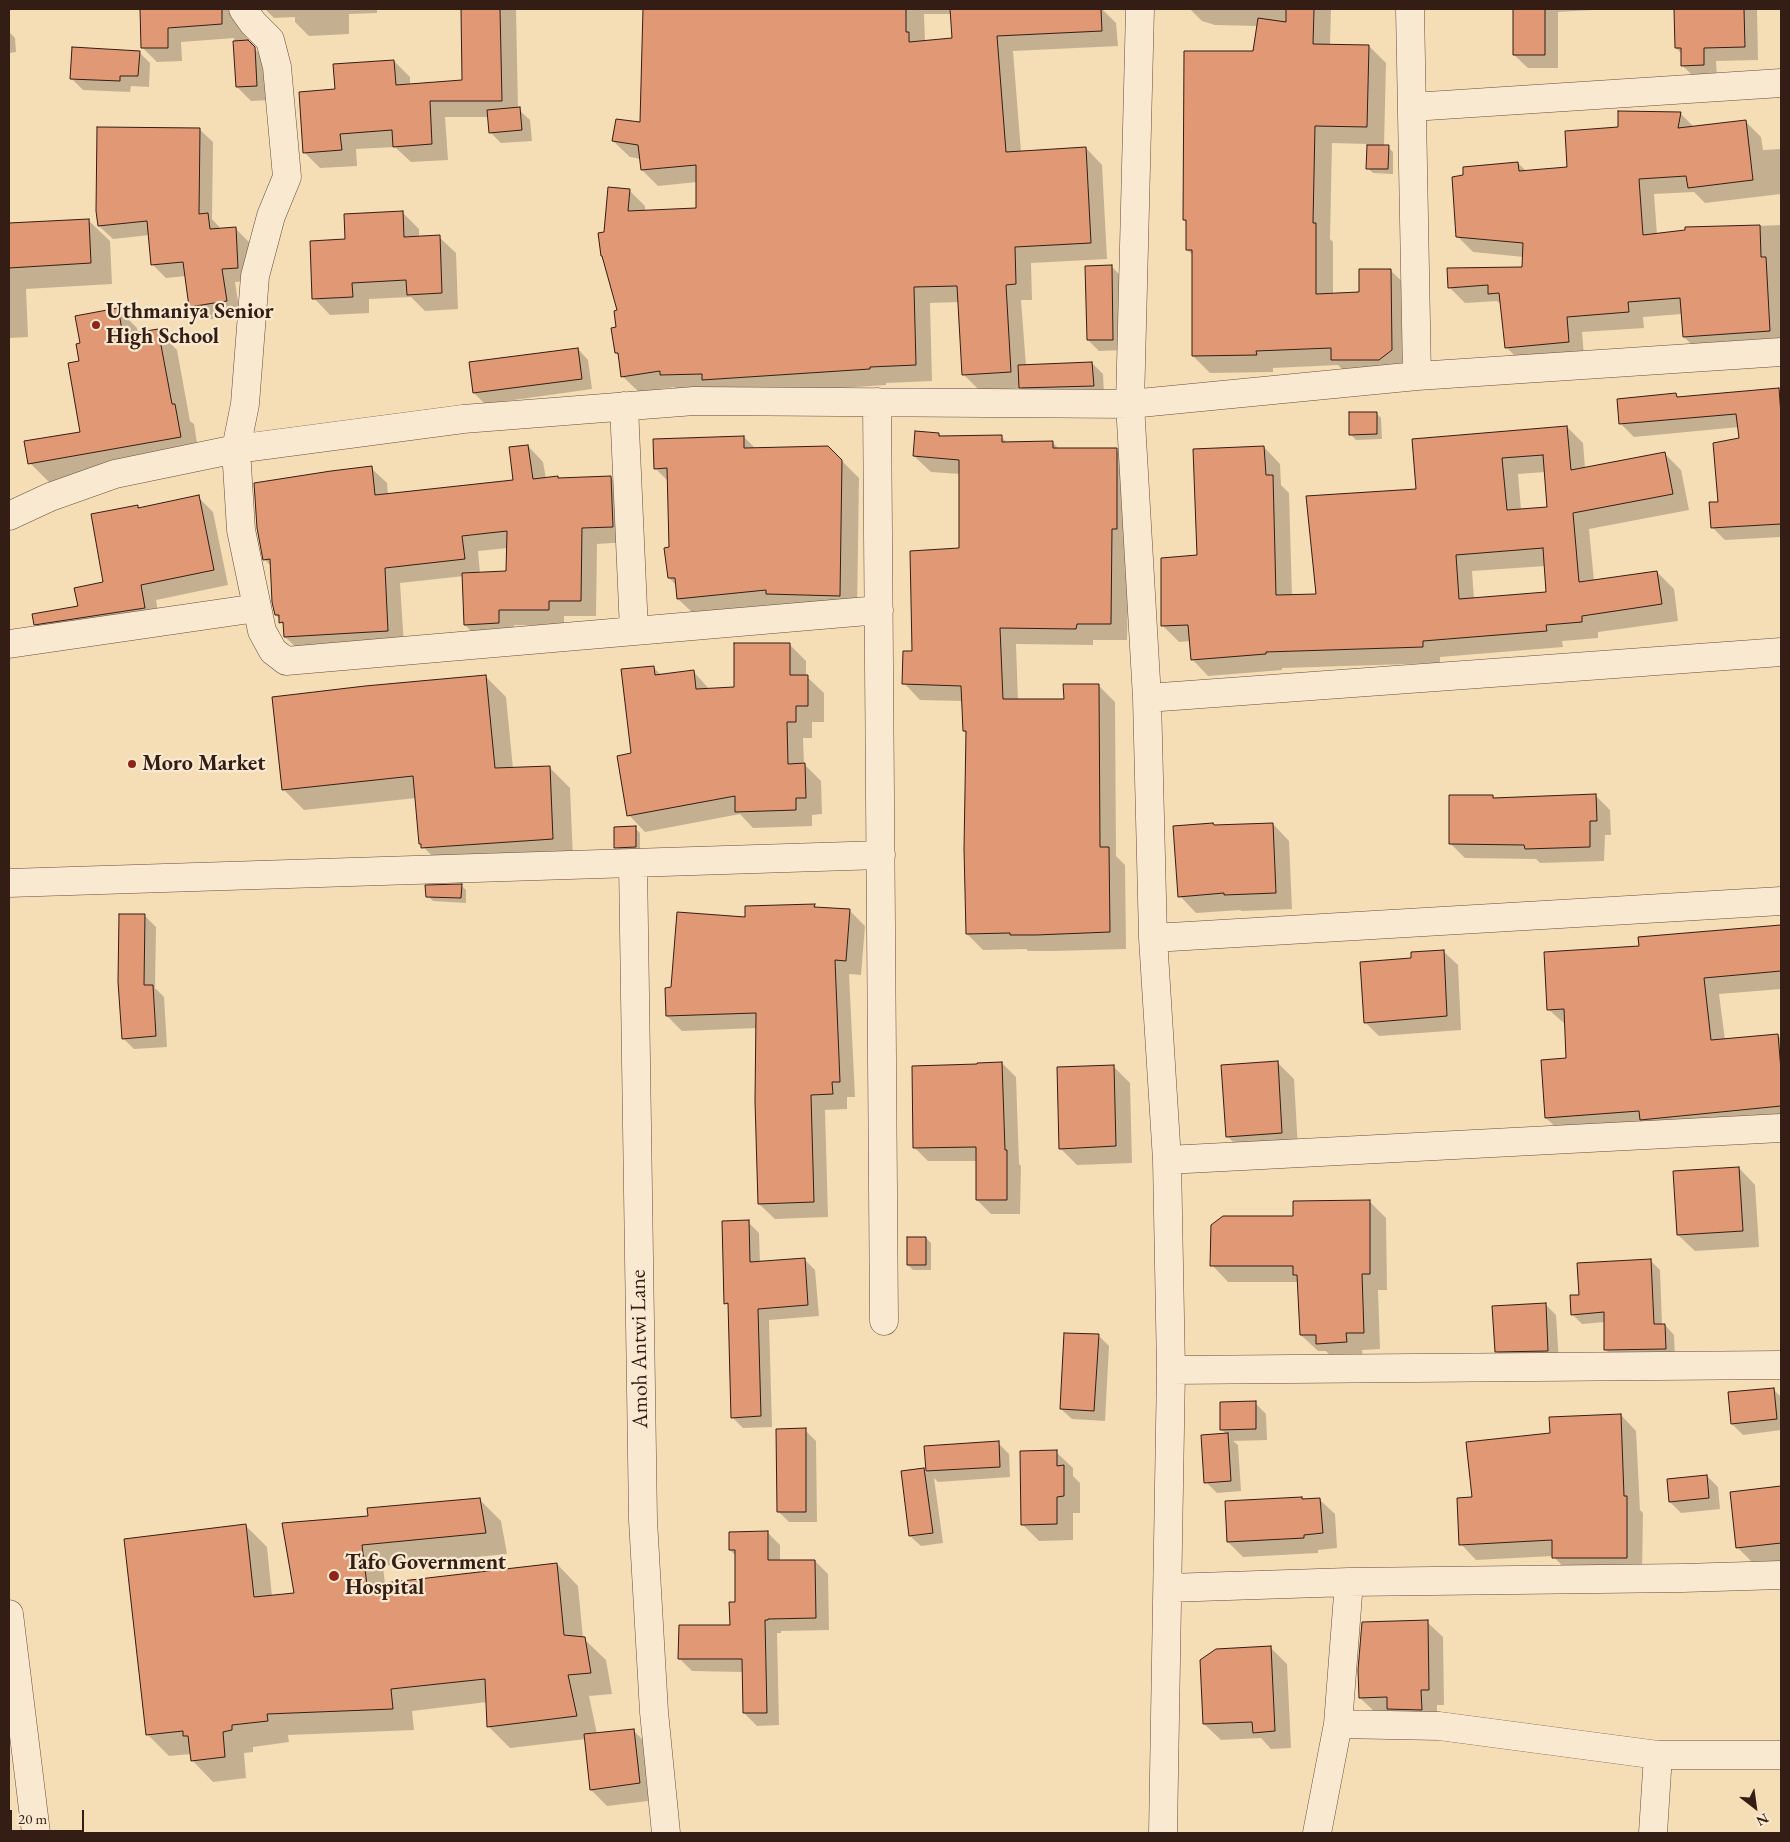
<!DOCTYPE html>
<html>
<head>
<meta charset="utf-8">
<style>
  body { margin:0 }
  #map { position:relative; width:1790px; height:1842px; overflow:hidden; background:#f5ddb6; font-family:"EB Garamond",serif }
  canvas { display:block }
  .frame { position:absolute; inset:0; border:10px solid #341d14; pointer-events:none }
  .north { position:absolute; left:1730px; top:1782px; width:50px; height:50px; -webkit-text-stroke:4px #f8e9d0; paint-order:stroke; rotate:150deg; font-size:14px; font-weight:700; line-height:20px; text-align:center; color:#341d14 }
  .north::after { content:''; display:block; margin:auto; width:18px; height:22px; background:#341d14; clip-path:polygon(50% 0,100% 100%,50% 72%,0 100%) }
  .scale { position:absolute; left:10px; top:1810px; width:74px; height:22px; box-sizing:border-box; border:2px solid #341d14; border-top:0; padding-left:6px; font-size:15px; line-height:18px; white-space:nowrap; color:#341d14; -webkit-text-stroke:4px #f8e9d0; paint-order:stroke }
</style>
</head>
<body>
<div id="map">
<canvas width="1790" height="1842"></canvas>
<div class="frame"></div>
<div class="north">N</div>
<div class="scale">20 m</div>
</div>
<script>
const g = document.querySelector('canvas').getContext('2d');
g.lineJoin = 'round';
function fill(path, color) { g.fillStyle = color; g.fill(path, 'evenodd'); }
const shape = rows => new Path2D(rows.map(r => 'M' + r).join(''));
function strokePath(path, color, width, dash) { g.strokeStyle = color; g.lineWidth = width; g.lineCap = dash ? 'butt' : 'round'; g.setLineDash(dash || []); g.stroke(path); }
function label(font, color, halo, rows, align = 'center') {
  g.font = font + ' "EB Garamond",serif'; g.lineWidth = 4.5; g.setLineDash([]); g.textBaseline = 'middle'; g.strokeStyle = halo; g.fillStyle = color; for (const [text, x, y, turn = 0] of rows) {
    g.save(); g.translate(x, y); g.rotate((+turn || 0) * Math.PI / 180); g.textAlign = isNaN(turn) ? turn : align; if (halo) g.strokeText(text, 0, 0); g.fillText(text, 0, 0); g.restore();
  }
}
const shadow = shape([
  [141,9,252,9,241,26,244,34,254,48,269,63,271,100,251,101,237,87,234,38,181,42,182,61,157,62,143,48],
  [265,9,377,9,377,13,349,14,349,34,309,36,295,22,295,17,274,18],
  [462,9,516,9,518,109,530,120,532,141,501,143,490,132,489,117,445,117,448,160,411,162,395,147,356,149,357,166,320,168,304,152,336,91,394,61,410,77,410,86,464,81],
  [644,9,1102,9,1116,23,1118,46,1013,51,1021,152,1086,148,1102,165,1107,259,1031,263,1032,300,1021,300,1026,366,1092,363,1103,374,1104,396,1031,398,1021,388,980,391,964,375,959,302,930,303,932,381,886,383,886,385,720,396,677,391,674,387,639,392,622,376,620,357,616,353,619,311,605,233,629,190,645,206,645,211,698,209,697,182,658,186,642,170,641,159,630,157,613,141,641,124],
  [924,14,952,14,953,39,925,41],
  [1190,9,1331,9,1330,45,1369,46,1386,63,1384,146,1388,147,1393,152,1393,174,1373,173,1368,168,1368,144,1332,143,1330,239,1333,242,1333,295,1360,293,1390,270,1408,287,1408,368,1350,377,1338,365,1273,368,1273,372,1210,373,1193,356,1193,255,1187,250,1187,223,1184,220,1254,52,1258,26,1215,25,1202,21],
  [1514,9,1593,9,1593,10,1558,12,1558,68,1528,68,1514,55],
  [1675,9,1757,9,1758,60,1716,61,1717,78,1696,79,1683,66,1682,54,1676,48],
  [9,32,15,38,16,52,9,53],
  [139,52,150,63,149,87,131,86,130,92,83,90,72,79],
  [1681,114,1694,127,1745,121,1761,137,1763,150,1781,149,1781,194,1705,203,1694,192,1654,194,1657,235,1686,231,1686,229,1781,225,1781,346,1700,353,1684,337,1682,314,1643,317,1644,328,1582,332,1584,357,1522,363,1506,347,1502,305,1497,301,1465,303,1449,287,1523,268,1524,257,1473,252,1457,236,1518,163,1527,172,1568,168,1619,128],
  [199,129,213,142,212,219,221,229,235,228,249,242,251,281,235,282,240,315,203,320,190,307,186,276,166,278,153,265,150,235,113,239,99,226],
  [402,212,419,229,419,237,439,237,456,253,458,309,425,311,411,297,369,299,369,313,330,315,314,298,347,241],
  [88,220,110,241,112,284,26,289,28,337,9,338,9,224],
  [1111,266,1122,277,1124,350,1099,351,1088,340],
  [118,309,137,328,138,334,158,331,177,350,190,421,194,424,199,456,49,482,30,463,82,433,80,362,81,345],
  [578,349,588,360,592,389,485,404,474,393],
  [1779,390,1781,392,1781,537,1725,540,1712,527,1740,440,1739,427,1634,437,1621,424,1676,395,1679,398],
  [1376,413,1381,418,1382,439,1356,440,1351,435],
  [1567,427,1583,443,1585,468,1665,454,1681,470,1689,510,1589,529,1594,581,1657,572,1674,589,1678,621,1598,632,1598,638,1562,641,1563,647,1440,657,1440,663,1282,668,1282,670,1208,676,1192,659,1191,641,1179,642,1162,625,1198,556,1264,447,1280,464,1281,485,1289,493,1292,596,1317,595,1417,490],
  [1545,472,1548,508,1521,510,1518,474],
  [1545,566,1547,594,1474,599,1472,571],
  [939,434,942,437,1001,437,1008,443,1052,442,1059,449,1116,450,1133,466,1129,545,1127,640,1093,640,1093,645,1016,644,1018,701,1065,700,1098,685,1115,702,1116,856,1125,865,1126,949,1053,951,1028,951,1026,949,983,950,967,934,967,734,964,731,963,701,920,700,904,683,913,653,961,549,960,474,931,472,914,456],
  [744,437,756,449,842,461,859,478,857,612,695,615,678,599,677,586,669,578,670,549,668,481,655,468],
  [528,446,543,462,546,479,610,477,626,493,628,542,597,544,596,616,564,616,564,626,514,625,515,639,481,641,465,625,464,576,400,583,404,646,301,652,285,637,284,626,276,615,271,566,264,559,371,468,387,483,388,494,514,481],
  [508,548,507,572,480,573,478,551],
  [198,497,213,512,228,585,156,600,160,623,50,639,35,624,80,607,104,583,137,506,140,509],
  [789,644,806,661,806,676,824,693,824,722,812,722,812,738,803,738,804,764,821,781,822,814,812,815,812,826,753,828,740,814,645,832,629,815,632,754,653,667,661,675,693,671,710,690,735,688],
  [486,677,506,697,513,769,549,767,570,788,573,859,443,868,420,843,416,798,304,810,284,790],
  [1595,795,1610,810,1611,835,1605,835,1604,861,1540,863,1536,859,1465,858,1450,843,1493,796,1495,799],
  [1273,824,1289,841,1292,909,1242,911,1240,910,1196,913,1180,896,1215,827],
  [635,828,640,833,640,852,621,853,616,847],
  [461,885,466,890,466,903,433,901,428,896],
  [814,905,817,908,850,911,865,926,861,975,849,974,855,1097,847,1097,847,1109,825,1110,828,1217,775,1219,759,1204,757,1028,682,1031,667,1016,672,988,747,919],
  [145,916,156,927,155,988,164,997,167,1047,134,1049,123,1038],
  [1781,926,1781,989,1719,994,1725,1040,1778,1035,1781,1039,1781,1124,1563,1134,1546,1118,1567,1059,1566,1025,1548,1009,1640,947,1639,938],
  [1443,951,1458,965,1461,1030,1379,1036,1365,1022,1413,959],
  [1277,1062,1294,1079,1298,1149,1244,1153,1227,1136],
  [1002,1063,1016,1077,1019,1164,1021,1166,1020,1214,991,1214,977,1200,977,1161,928,1161,914,1147],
  [1113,1066,1130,1083,1132,1163,1077,1165,1060,1148],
  [1739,1168,1755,1185,1759,1247,1695,1251,1678,1235],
  [1369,1201,1386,1218,1387,1290,1378,1290,1380,1349,1362,1350,1363,1358,1334,1360,1326,1351,1318,1351,1301,1335,1299,1282,1228,1282,1212,1265,1294,1217],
  [748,1222,759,1233,760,1263,804,1259,815,1270,819,1316,769,1320,772,1427,743,1428,732,1417,729,1306,726,1303],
  [926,1238,931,1243,931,1270,913,1270,908,1265],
  [1650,1260,1660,1270,1662,1325,1665,1325,1674,1335,1675,1358,1615,1359,1605,1349,1605,1322,1582,1324,1572,1314,1581,1296],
  [1545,1304,1556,1315,1559,1362,1507,1362,1496,1351],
  [1098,1335,1109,1346,1105,1421,1072,1419,1061,1409],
  [1773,1389,1781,1397,1781,1430,1743,1435,1732,1424],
  [1255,1403,1266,1414,1267,1440,1233,1441,1238,1445,1241,1491,1217,1493,1206,1482,1226,1434,1222,1430],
  [1621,1415,1636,1431,1640,1510,1643,1513,1642,1574,1569,1573,1553,1556,1476,1560,1461,1544,1473,1498,1551,1434],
  [805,1430,816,1441,817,1522,789,1522,778,1511],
  [998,1443,1009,1454,1010,1477,938,1482,934,1478,943,1543,921,1546,910,1536,923,1469,927,1473,925,1447],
  [1056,1452,1073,1468,1073,1476,1080,1483,1080,1513,1073,1513,1073,1540,1039,1541,1022,1524],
  [1707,1476,1718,1487,1720,1509,1681,1513,1670,1502],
  [1781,1488,1781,1561,1754,1564,1737,1547,1731,1493],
  [1301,1498,1304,1500,1319,1499,1335,1514,1337,1548,1318,1550,1318,1553,1243,1557,1228,1542],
  [480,1500,501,1521,507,1554,383,1566,385,1584,557,1564,578,1586,583,1638,606,1660,612,1694,589,1696,597,1734,633,1730,650,1747,656,1800,607,1806,591,1790,586,1739,510,1748,488,1726,487,1702,412,1711,414,1730,288,1735,289,1742,253,1747,253,1752,244,1753,246,1778,213,1782,192,1760,191,1754,169,1756,148,1735,125,1540,245,1525,267,1547,272,1597,296,1594,370,1517],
  [767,1532,780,1545,780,1562,815,1561,828,1574,829,1630,781,1631,781,1633,777,1633,779,1725,757,1726,744,1713,743,1672,692,1671,680,1659,731,1626,736,1604,736,1556,730,1550],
  [1427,1622,1443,1637,1444,1705,1437,1705,1437,1725,1376,1713,1360,1698],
  [1270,1647,1287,1664,1291,1748,1271,1749,1261,1738,1221,1740,1204,1724]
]);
const building = shape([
  [140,9,222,9,222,24,168,28,168,48,141,48,140,9],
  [461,9,500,9,502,101,430,101,432,144,393,147,392,130,340,134,342,150,303,153,299,92,335,89,333,64,394,60,396,85,462,80,461,9],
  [643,9,906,9,906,32,909,32,909,42,952,38,950,9,1101,9,1102,31,997,36,1006,152,1086,147,1091,243,1015,247,1016,284,1006,285,1011,372,962,375,957,286,914,287,916,365,870,367,870,369,702,380,702,374,660,375,660,371,621,377,618,353,615,353,611,328,616,327,614,311,617,310,602,256,601,256,598,233,604,232,608,187,630,189,628,211,696,208,696,165,641,170,638,145,612,141,616,119,640,122,643,9],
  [1286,9,1314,9,1313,44,1369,45,1367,127,1315,126,1313,223,1316,223,1316,294,1359,292,1359,269,1391,269,1392,350,1379,360,1331,360,1331,348,1256,351,1257,355,1192,356,1192,250,1186,250,1186,220,1183,220,1184,51,1253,51,1258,18,1286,22,1286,9],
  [1513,9,1545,9,1545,55,1513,55,1513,9],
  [1674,9,1744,9,1745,47,1704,48,1704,65,1681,66,1681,48,1675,48,1674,9],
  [248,40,255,47,257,86,236,87,233,41,248,40],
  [72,47,140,51,138,76,120,76,120,81,70,79,72,47],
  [520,107,522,130,489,133,487,110,520,107],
  [1618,111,1681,112,1678,128,1746,120,1753,180,1688,188,1686,176,1639,179,1643,235,1685,230,1685,227,1760,225,1761,257,1766,257,1770,331,1683,337,1680,298,1628,302,1629,312,1567,317,1569,342,1505,348,1499,293,1488,294,1488,285,1448,288,1447,268,1522,267,1523,243,1456,237,1452,177,1463,175,1463,167,1518,162,1519,171,1567,167,1565,131,1618,127,1618,111],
  [97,127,200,128,199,214,208,213,210,229,236,227,238,268,222,269,227,301,189,307,183,262,151,265,147,221,98,226,96,211,97,127],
  [1367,145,1389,145,1388,169,1366,169,1367,145],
  [403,211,404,237,440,235,442,293,407,295,406,280,352,283,353,297,312,299,310,241,345,239,344,214,403,211],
  [89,219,91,263,9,268,9,223,89,219],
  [1112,265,1113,340,1087,340,1085,266,1112,265],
  [118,308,123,335,158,329,172,404,175,404,181,437,28,464,24,441,80,432,68,363,79,361,76,344,80,343,75,316,118,308],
  [578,348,582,379,473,393,469,362,578,348],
  [1092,362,1094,386,1019,388,1018,365,1092,362],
  [1779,388,1781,415,1781,524,1711,528,1709,502,1718,502,1713,443,1739,438,1736,414,1619,424,1617,399,1676,393,1677,397,1779,388],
  [1349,412,1377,412,1377,434,1349,435,1349,412],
  [1567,426,1571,470,1665,452,1673,494,1573,513,1579,582,1657,571,1662,604,1582,616,1582,622,1546,625,1547,631,1423,641,1423,647,1266,652,1266,654,1191,660,1188,625,1161,626,1161,558,1197,555,1193,449,1264,446,1266,475,1273,475,1276,595,1316,594,1306,496,1416,489,1412,439,1567,426],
  [1543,455,1547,507,1507,510,1502,458,1543,455],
  [1543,548,1546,592,1459,599,1456,555,1543,548],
  [915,431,939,433,939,436,1002,435,1002,442,1053,441,1053,448,1117,448,1117,529,1112,529,1111,624,1077,624,1076,629,1000,628,1003,699,1064,699,1063,684,1099,684,1100,847,1109,847,1110,932,1036,935,1010,935,1010,933,966,934,964,849,966,731,963,731,961,686,902,684,903,651,912,651,910,551,959,548,959,460,913,456,915,431],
  [744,436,744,448,828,446,842,460,840,596,766,594,766,590,677,599,675,578,668,578,664,548,669,547,667,468,654,469,653,439,744,436],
  [528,445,533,479,558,476,558,478,611,476,613,527,582,528,581,601,549,601,549,610,499,610,499,623,464,625,462,573,506,571,507,531,462,536,465,559,385,568,388,631,284,637,283,622,279,623,279,615,275,615,272,602,270,559,263,560,257,528,254,483,331,471,372,466,375,495,513,480,509,447,528,445],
  [199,495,214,570,141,585,145,608,34,625,32,614,78,606,74,588,103,582,91,514,138,505,138,508,199,495],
  [734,643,790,643,790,675,808,675,808,706,796,706,796,722,787,722,788,764,805,763,806,798,796,798,796,810,735,812,735,796,627,816,617,756,631,753,621,669,654,666,655,675,694,670,696,689,734,687,734,643],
  [486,675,495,768,550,766,553,839,421,848,421,844,419,844,413,776,282,790,272,697,365,686,486,675],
  [1596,794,1597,821,1590,821,1590,847,1525,849,1524,845,1449,844,1449,795,1493,795,1493,798,1596,794],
  [1213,823,1214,825,1273,823,1276,893,1224,895,1224,893,1178,897,1173,826,1213,823],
  [636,826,636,847,614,848,614,827,636,826],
  [462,884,461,898,426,897,425,885,462,884],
  [815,904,814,907,850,909,846,961,835,960,840,1082,832,1082,833,1094,811,1095,814,1202,758,1204,755,1101,756,1013,666,1016,665,988,671,987,677,912,745,917,745,906,815,904],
  [119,914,145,914,144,985,153,985,156,1036,122,1039,118,982,119,914],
  [1781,925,1781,971,1704,978,1711,1040,1778,1034,1781,1070,1781,1106,1640,1120,1639,1111,1545,1118,1541,1060,1566,1058,1564,1009,1547,1010,1544,952,1639,946,1638,937,1781,925],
  [1444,950,1447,1016,1364,1023,1360,962,1411,958,1411,952,1444,950],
  [1278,1061,1282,1133,1226,1137,1221,1065,1278,1061],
  [1002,1062,1005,1150,1007,1150,1007,1200,976,1200,976,1147,913,1148,912,1066,977,1064,977,1063,1002,1062],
  [1114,1065,1116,1146,1059,1149,1057,1067,1114,1065],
  [1739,1167,1743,1231,1677,1235,1673,1171,1739,1167],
  [1370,1200,1370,1274,1362,1274,1364,1333,1346,1333,1347,1342,1316,1344,1316,1335,1300,1335,1297,1275,1293,1275,1293,1266,1210,1266,1211,1225,1223,1216,1293,1216,1293,1201,1370,1200],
  [749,1220,750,1262,805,1258,808,1305,758,1309,761,1416,731,1418,728,1303,724,1304,722,1221,749,1220],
  [907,1237,926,1237,926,1265,907,1265,907,1237],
  [1651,1259,1654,1324,1665,1324,1666,1349,1604,1350,1604,1312,1571,1315,1570,1295,1579,1295,1577,1263,1651,1259],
  [1546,1303,1548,1351,1495,1352,1492,1306,1546,1303],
  [1064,1333,1099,1334,1094,1411,1060,1409,1064,1333],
  [1774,1388,1777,1419,1731,1424,1728,1392,1774,1388],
  [1256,1401,1256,1429,1220,1430,1220,1402,1256,1401],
  [1621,1414,1624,1496,1627,1496,1627,1558,1552,1558,1552,1540,1459,1545,1457,1498,1472,1497,1466,1442,1550,1433,1549,1417,1621,1414],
  [806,1428,806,1512,777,1512,776,1429,806,1428],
  [1228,1433,1231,1481,1204,1483,1201,1435,1228,1433],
  [999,1441,1000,1467,926,1471,924,1446,999,1441],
  [1057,1450,1057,1466,1064,1465,1064,1496,1057,1497,1057,1524,1021,1525,1020,1451,1057,1450],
  [924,1468,933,1533,909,1536,901,1471,924,1468],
  [1707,1475,1709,1498,1669,1502,1667,1479,1707,1475],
  [1781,1486,1781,1543,1736,1548,1730,1492,1781,1486],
  [1302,1497,1302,1499,1320,1498,1323,1533,1304,1535,1304,1538,1227,1542,1225,1501,1302,1497],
  [480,1498,486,1533,362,1545,367,1585,557,1563,564,1635,585,1637,591,1673,568,1675,577,1716,487,1727,485,1679,391,1689,393,1709,267,1714,268,1721,232,1725,232,1730,223,1732,225,1757,191,1761,188,1736,183,1736,183,1731,146,1735,124,1539,246,1524,254,1597,294,1593,282,1523,368,1516,367,1508,480,1498],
  [768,1531,768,1560,815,1560,816,1618,768,1619,768,1620,765,1620,767,1713,743,1713,742,1659,678,1659,679,1625,730,1625,729,1602,735,1602,735,1550,729,1550,729,1532,768,1531],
  [1428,1620,1429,1690,1421,1690,1422,1710,1387,1709,1387,1697,1359,1698,1358,1670,1362,1622,1428,1620],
  [1271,1646,1275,1731,1253,1733,1252,1722,1203,1724,1200,1660,1216,1649,1271,1646],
  [634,1729,640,1783,590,1790,584,1734,634,1729]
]);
const minor = shape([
  [243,9,253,23,270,40,277,67,287,177,271,216,255,276,245,404,236,449,241,530,262,631,273,651,286,661,879,610],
  [1140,9,1130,404,1147,698,1153,938,1167,1160,1171,1370,1163,1833],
  [1410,9,1417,376],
  [1412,107,1781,83],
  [877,402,884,1321],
  [624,406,634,631],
  [9,516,50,497,115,474,236,449,463,419,694,401,1130,404,1417,376,1781,352],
  [9,644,257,608],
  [1147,698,1781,652],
  [633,863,643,1520,654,1712,666,1833],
  [9,883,881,855],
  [1153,938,1781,901],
  [1167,1160,1781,1128],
  [1171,1370,1781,1365],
  [1168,1588,1349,1582,1683,1578,1781,1575],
  [9,1614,36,1833],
  [1338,1724,1439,1726,1658,1755],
  [1317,1833,1338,1724,1349,1582],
  [1653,1833,1658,1755,1781,1755]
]);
const markers = [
  [96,325,5,"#8f2418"],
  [132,764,5,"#8f2418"],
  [334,1576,6,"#8f2418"]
];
const poiNames = [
  ["Uthmaniya Senior",106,312],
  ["High School",106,337],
  ["Moro Market",142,764],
  ["Tafo Government",345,1563],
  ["Hospital",345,1588]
];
const streetNames = [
  ["Amoh Antwi Lane",640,1349,-91]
];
fill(shadow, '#0003');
fill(building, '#e09875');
strokePath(building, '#341d14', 1);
strokePath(minor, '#644d3c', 29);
strokePath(minor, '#f8e9d0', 28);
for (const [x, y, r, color] of markers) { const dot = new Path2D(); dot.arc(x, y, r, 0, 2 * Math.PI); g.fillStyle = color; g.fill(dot); strokePath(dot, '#f8e9d0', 2); }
label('bold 22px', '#341d14', '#f8e9d0', poiNames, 'left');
label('22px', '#341d14', '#f8e9d0', streetNames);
</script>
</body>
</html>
